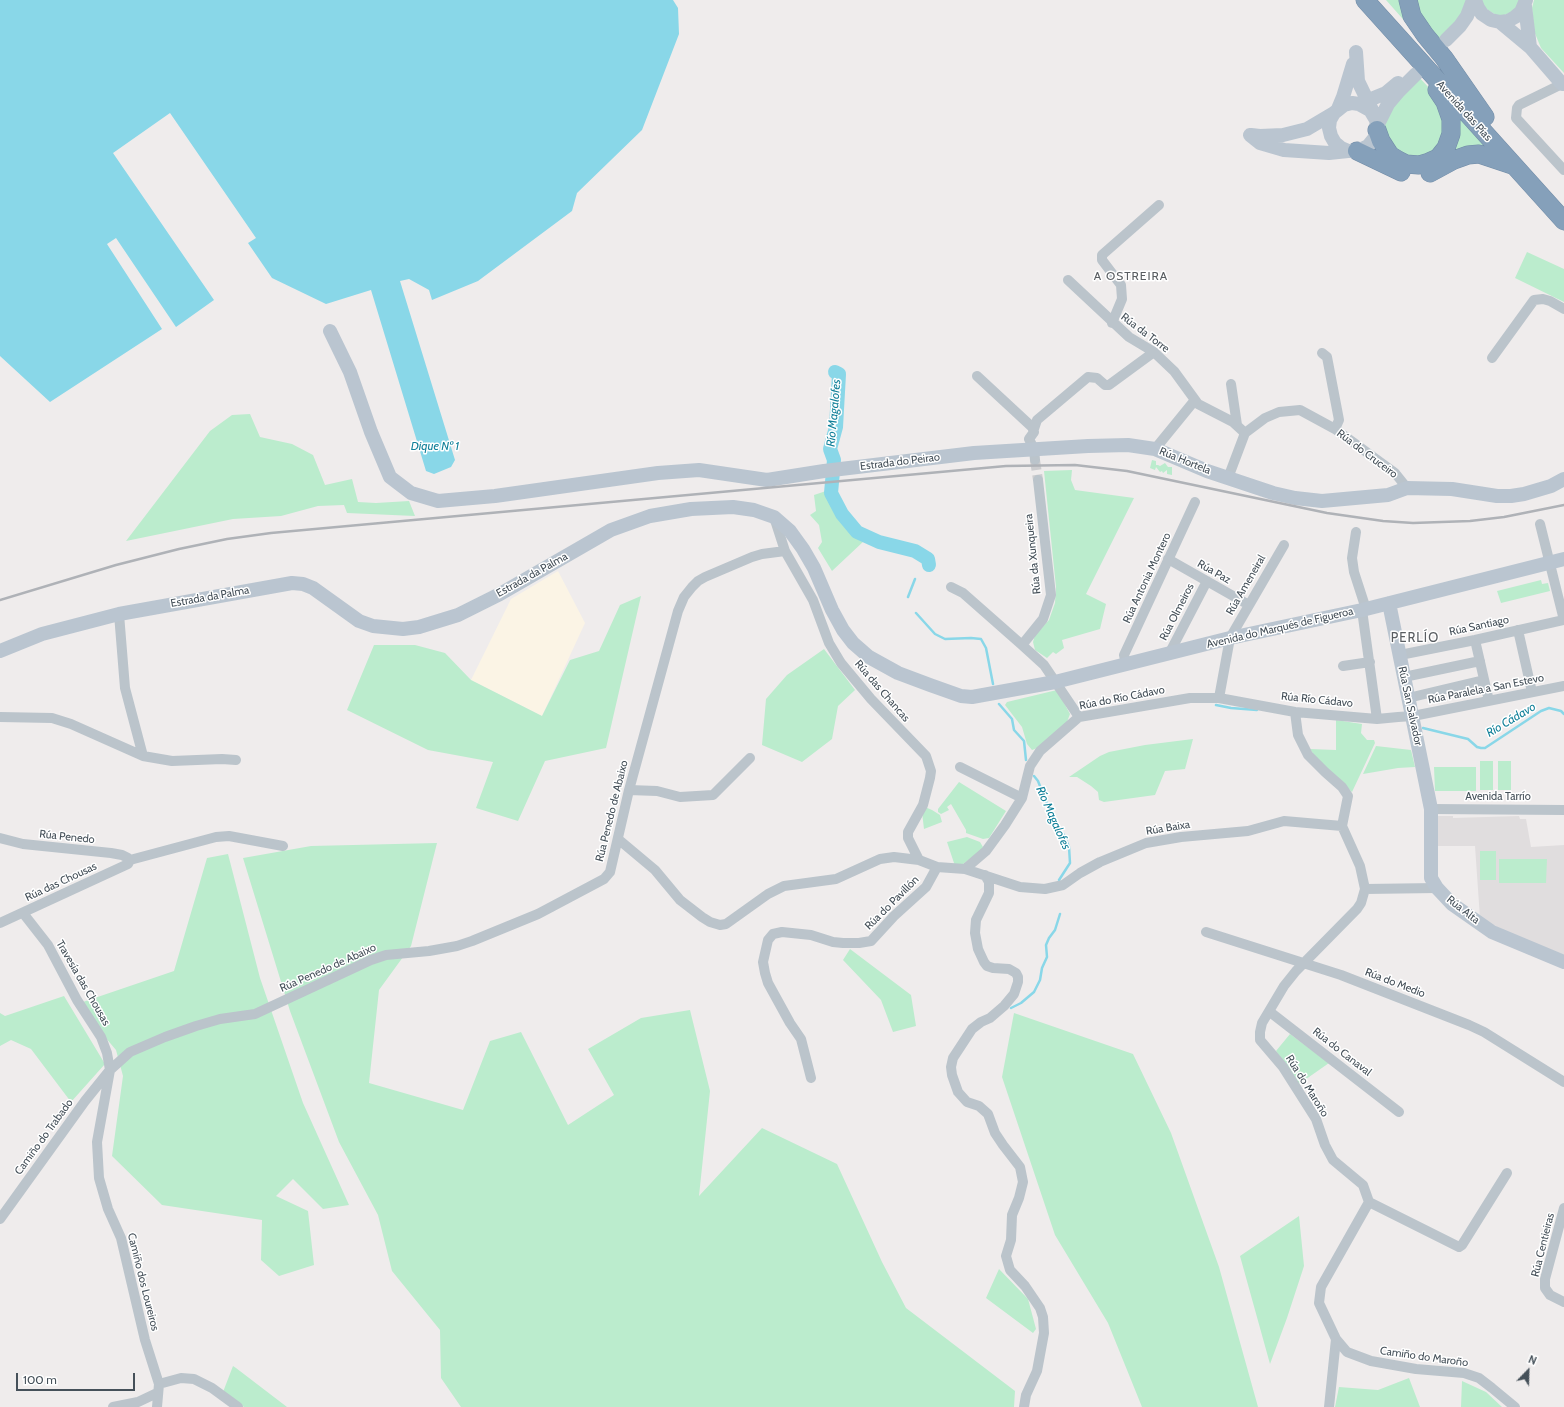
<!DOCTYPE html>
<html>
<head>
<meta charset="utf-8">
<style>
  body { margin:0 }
  #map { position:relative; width:1564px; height:1407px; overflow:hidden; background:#efecec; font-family:Cabin,sans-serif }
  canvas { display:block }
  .north { position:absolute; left:1508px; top:1351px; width:40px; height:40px; -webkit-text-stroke:3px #fff; paint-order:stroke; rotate:23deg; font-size:11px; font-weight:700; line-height:16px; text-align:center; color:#455059 }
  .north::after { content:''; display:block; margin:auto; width:14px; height:18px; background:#455059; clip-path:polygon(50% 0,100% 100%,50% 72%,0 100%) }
  .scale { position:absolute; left:16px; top:1373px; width:119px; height:18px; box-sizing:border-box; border:2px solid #455059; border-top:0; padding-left:5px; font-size:12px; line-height:14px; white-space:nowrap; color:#455059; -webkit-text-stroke:3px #fff; paint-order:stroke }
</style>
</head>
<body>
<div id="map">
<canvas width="1564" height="1407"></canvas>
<div class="north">N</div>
<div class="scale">100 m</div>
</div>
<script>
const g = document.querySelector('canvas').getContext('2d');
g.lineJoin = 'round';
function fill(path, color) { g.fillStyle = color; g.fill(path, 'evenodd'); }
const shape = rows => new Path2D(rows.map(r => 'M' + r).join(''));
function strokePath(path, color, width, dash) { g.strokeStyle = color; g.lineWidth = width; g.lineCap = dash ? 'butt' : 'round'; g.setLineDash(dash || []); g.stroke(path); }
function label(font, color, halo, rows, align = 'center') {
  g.font = font + ' Cabin,sans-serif'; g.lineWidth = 3; g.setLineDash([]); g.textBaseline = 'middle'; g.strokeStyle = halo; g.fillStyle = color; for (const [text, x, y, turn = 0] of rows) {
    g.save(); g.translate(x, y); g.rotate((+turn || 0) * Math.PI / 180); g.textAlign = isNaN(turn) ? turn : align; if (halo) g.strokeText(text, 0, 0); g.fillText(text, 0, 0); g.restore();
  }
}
const commercial = shape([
  [558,571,585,623,542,716,471,680,511,599]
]);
const education = shape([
  [1438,816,1453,816,1453,818,1519,816,1520,819,1526,819,1531,847,1564,845,1564,955,1521,939,1480,918,1475,846,1436,846,1437,817]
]);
const green = shape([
  [1386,0,1403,0,1417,35],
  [1412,0,1469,0,1464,13,1437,45],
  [1481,0,1521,0,1514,11,1502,16,1496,15,1485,8],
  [1534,0,1564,0,1564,73,1541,48,1534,31,1532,8],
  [1418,76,1430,89,1444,119,1441,145,1421,160,1397,155,1384,132,1386,119,1391,105],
  [1452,105,1493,150,1454,154],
  [1527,252,1564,269,1564,302,1515,278],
  [250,414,260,437,292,444,313,455,325,485,352,479,358,502,376,503,409,501,415,516,347,513,344,505,318,506,281,516,233,519,126,541,210,431,232,415],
  [1152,460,1156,461,1156,465,1158,465,1160,466,1165,463,1168,467,1172,467,1172,475,1167,474,1167,470,1163,473,1162,471,1160,472,1156,467,1155,470,1150,468],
  [1072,470,1071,480,1075,490,1134,498,1086,594,1106,604,1100,629,1062,640,1064,648,1056,654,1053,652,1047,658,1035,650,1033,642,1035,635,1049,620,1055,603,1056,587,1044,471],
  [826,491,842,523,864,541,832,571,818,548,822,542,819,525,810,515,816,511,814,495],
  [1541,580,1542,584,1548,583,1550,591,1501,603,1497,591],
  [641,596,606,748,545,761,518,821,476,808,493,762,428,750,347,710,374,645,415,645,445,653,471,680,542,716,570,660,599,651,620,605],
  [824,649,855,690,838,706,832,739,802,762,762,745,766,699,787,675],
  [1057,690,1070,714,1067,722,1040,747,1032,750,1027,744,1022,727,1005,705,1007,702],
  [1336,720,1362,724,1361,733,1367,740,1374,740,1375,743,1352,792,1318,761,1310,749,1336,750],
  [1193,739,1185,769,1165,771,1155,795,1104,802,1099,800,1098,792,1091,786,1077,777,1069,777,1100,756,1109,752,1145,745],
  [1376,746,1411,750,1415,767,1398,768,1363,774],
  [1480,761,1493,761,1493,790,1480,790],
  [1498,761,1511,761,1511,790,1498,790],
  [1434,767,1476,767,1476,791,1435,791],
  [959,782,1006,811,989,838,983,839,966,833,966,830,951,804,947,807,949,810,941,814,938,812,938,809],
  [925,807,932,810,940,815,942,822,924,829,922,812],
  [967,837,980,842,983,847,982,850,963,864,955,866,947,842],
  [437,843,411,946,379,990,369,1083,463,1110,490,1041,521,1032,568,1125,614,1095,588,1049,641,1018,690,1010,710,1091,699,1196,762,1128,837,1164,882,1262,906,1308,1015,1391,1014,1407,461,1407,441,1378,440,1330,392,1271,378,1215,339,1142,290,1011,243,858,311,846],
  [1480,851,1496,851,1496,880,1480,880],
  [228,854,260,978,303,1103,349,1205,323,1209,293,1179,276,1196,308,1211,314,1265,279,1276,261,1260,262,1220,162,1205,112,1156,123,1076,116,1050,77,1004,174,971,207,858],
  [1499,859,1547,859,1546,883,1499,883],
  [850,949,911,995,916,1026,893,1032,881,1000,843,960],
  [64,996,105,1064,71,1102,31,1049,11,1040,0,1046,0,1013,5,1016],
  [1014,1013,1133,1054,1171,1133,1219,1267,1258,1407,1142,1407,1108,1323,1055,1235,1002,1077],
  [1290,1034,1329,1063,1299,1084,1276,1051],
  [1299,1216,1304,1266,1287,1318,1270,1364,1240,1256],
  [999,1269,1028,1299,1036,1329,1033,1333,986,1298],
  [233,1366,236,1368,287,1407,244,1407,223,1392],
  [1409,1378,1420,1407,1335,1407,1339,1387,1378,1390],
  [1462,1381,1486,1392,1502,1407,1461,1407]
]);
const water = shape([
  [0,0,673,0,678,8,679,34,642,130,577,193,572,211,478,281,432,300,429,290,409,279,400,281,455,460,451,467,434,474,426,471,371,290,326,304,272,278,248,243,256,238,170,113,113,153,214,300,176,327,116,238,107,244,162,329,50,402,0,356]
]);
const stream = shape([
  [908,597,915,579],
  [916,613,935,634,945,639,971,638,981,639,986,648,993,684],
  [999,704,1012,719,1014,730,1024,741,1026,760],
  [1216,705,1231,708,1257,710],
  [1423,728,1468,739,1477,747,1481,748,1485,748,1541,711,1549,708,1561,711,1564,714],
  [1034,776,1038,781,1049,809,1050,816,1055,826,1064,835,1069,847,1070,863,1059,880],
  [1011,1008,1021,1003,1034,992,1040,980,1042,968,1047,957,1046,945,1049,938,1055,930,1060,914]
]);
const river = shape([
  [835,372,839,374,836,427,830,449,834,460,831,493,842,514,857,532,879,542,915,551,928,559,929,565]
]);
const streetTunnel = shape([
  [1035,460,1038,480]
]);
const street = shape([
  [1564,86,1562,84,1519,105,1517,108,1516,118,1564,170],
  [1068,280,1129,337,1154,352,1174,371,1198,404,1233,422,1245,433],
  [1112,323,1122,299,1121,285,1102,260,1102,255,1159,205],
  [1322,353,1327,357,1339,420,1335,429],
  [1492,358,1534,300,1543,299,1550,301,1564,309],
  [977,376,1032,427,1034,432,1029,439,1034,449,1035,460],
  [1231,384,1237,425],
  [1034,429,1037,420,1088,377,1097,378,1105,385,1109,385,1154,352],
  [1155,449,1195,400],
  [1228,478,1245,433,1265,418,1279,412,1300,410,1335,429,1395,473,1407,488],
  [774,517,785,551,813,600,829,643,841,663,871,699,926,756,931,771,930,778,923,805,908,832,908,838,919,860],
  [1540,524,1564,620],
  [1356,532,1352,558,1354,572,1366,609],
  [1168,559,1249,605],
  [951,587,963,593,1022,645,1044,665,1079,717],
  [1362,610,1377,719],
  [119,614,125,688,143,756],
  [1518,630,1532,692],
  [1475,640,1489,701],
  [1022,645,1043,619,1051,595,1038,480],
  [1169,654,1207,581],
  [1400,655,1475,640,1564,620],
  [1126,665,1124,655,1195,502],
  [1343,666,1370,662],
  [1404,677,1480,661],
  [1219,698,1230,638,1284,545],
  [1408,698,1484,680],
  [1295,712,1298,735,1308,755,1325,772,1342,787,1348,796,1342,826,1360,866,1365,889],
  [0,717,52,718,71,724,143,756,172,761,222,759,236,760],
  [960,767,1022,798],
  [629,790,657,791,680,797,713,795,750,758],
  [1431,809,1564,810],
  [0,838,23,844,111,853,122,855,128,858,130,860],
  [618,839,655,870,680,900,702,917,710,922,720,925,726,924,768,894,784,886,836,879,880,859,894,857,919,860,937,867,965,869,1020,887,1045,889,1063,885,1080,873,1100,862,1146,843,1181,837,1248,831,1284,821,1342,826],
  [130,860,216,837,229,836,283,846],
  [965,869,986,851,1005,825,1022,798,1030,766,1040,751,1079,717,1190,698,1219,698,1295,712,1377,719,1398,717,1413,716,1564,686],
  [985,875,989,882,989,893,976,920,975,933,978,949,984,962,987,966,993,968,1009,969,1016,973,1018,977,1018,982,1014,994,1004,1006,990,1018,981,1022,972,1029,953,1058,951,1067,952,1075,958,1092,967,1102,979,1106,988,1114,995,1133,1003,1145,1020,1167,1023,1182,1019,1198,1012,1215,1011,1240,1006,1256,1010,1270,1025,1286,1040,1308,1043,1317,1044,1333,1037,1371,1026,1395,1024,1407],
  [1437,888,1365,889,1361,903,1357,909,1296,971,1284,986,1262,1023,1260,1032,1260,1040,1283,1067,1316,1119,1325,1145,1333,1160,1363,1185,1369,1202,1459,1247,1462,1245,1507,1173],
  [23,913,48,945,77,1000,101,1037,107,1053,110,1070,97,1142,99,1178,108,1209,121,1238,145,1340,159,1384,157,1407],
  [0,923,128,864,130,860],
  [1206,932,1341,975,1469,1025,1484,1032,1564,1082],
  [1270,1012,1399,1112],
  [811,1078,801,1039,790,1023,768,983,765,973,763,962,768,940,773,934,782,932,811,935,833,942,843,943,859,943,871,941,894,916,926,887,937,867],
  [1369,1202,1321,1287,1319,1303,1336,1339,1347,1352,1371,1361,1416,1369,1464,1373,1479,1378,1492,1388,1515,1407],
  [1564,1208,1545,1279,1545,1288,1550,1295,1564,1302],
  [0,1219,85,1101,110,1070,130,1052,165,1037,196,1026,220,1019,255,1014,371,960,386,955,429,951,457,946,472,941,538,914,604,879,610,872,629,790,678,611,684,597,692,587,698,581,705,577,752,557,762,554,785,551],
  [159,1384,181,1378,194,1379,212,1388,238,1407],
  [113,1407,138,1402,157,1393],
  [1329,1407,1336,1339]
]);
const secondary = shape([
  [1475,0,1478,8,1482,14,1491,20,1500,22,1508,21,1515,17,1521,12,1526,0],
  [1525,6,1530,47],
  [1500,22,1530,47,1562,84,1564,84],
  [1446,40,1460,26,1467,16,1473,0],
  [1356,52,1358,81,1373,112],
  [1359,104,1386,93,1398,83],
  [1338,109,1343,97,1353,64],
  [1377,126,1376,120,1370,110,1359,104,1352,103,1344,105,1334,113,1330,120,1329,128,1331,136,1335,143,1341,148,1348,151,1357,151,1368,146,1376,136,1377,126,1388,104,1399,91,1416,74],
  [1250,135,1260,143,1284,150,1329,153,1348,151],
  [1251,135,1260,136,1283,135,1307,129,1334,113],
  [330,331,350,372,371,432,390,477,411,493,438,501,495,496,658,473,699,470,767,480,824,471,974,453,1088,446,1128,445,1155,449,1207,471,1273,493,1295,498,1322,501,1388,495,1407,488,1452,489,1497,496,1511,496,1524,494,1551,486,1564,479],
  [1389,603,1431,809,1431,878,1437,888,1452,904,1492,932,1564,962],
  [0,651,42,634,119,614,292,583,303,584,313,588,359,621,373,626,403,629,419,627,458,615,500,594,611,530,650,516,691,509,733,507,754,510,774,517,790,531,803,549,814,568,832,610,843,630,853,643,869,657,898,673,930,685,961,696,972,697,1055,682,1230,638,1362,610,1564,559]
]);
const highway = shape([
  [1365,0,1564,221],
  [1408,0,1412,16,1425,35,1444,58,1485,117],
  [1377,130,1381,141,1390,155,1398,160,1406,164,1419,165,1429,162,1438,158,1446,148,1451,134,1451,119,1445,102,1437,90],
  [1357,151,1401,172],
  [1430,173,1454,160,1468,155,1479,154,1512,165]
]);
const rail = shape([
  [0,600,116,565,179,549,227,539,271,533,1006,466,1075,465,1127,471,1327,513,1383,521,1413,523,1470,521,1504,517,1564,505]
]);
const streetNames = [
  ["Avenida das Pías",1464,111,48],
  ["Rúa da Torre",1145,333,37],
  ["Rúa do Cruceiro",1367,454,37],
  ["Rúa Hortela",1185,461,22],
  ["Estrada do Peirao",900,462,-7],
  ["Rúa da Xunqueira",1033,554,-96],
  ["Rúa Paz",1214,572,30],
  ["Estrada da Palma",532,575,-29],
  ["Rúa Antonia Montero",1147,578,-65],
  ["Rúa Ameneiral",1246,585,-60],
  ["Estrada da Palma",210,597,-10],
  ["Rúa Olmeiros",1177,612,-63],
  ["Rúa Santiago",1479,626,-12],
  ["Avenida do Marqués de Figueroa",1280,628,-13],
  ["Rúa Paralela a San Estevo",1486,689,-11],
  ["Rúa das Chancas",882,691,49],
  ["Rúa do Río Cádavo",1122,698,-11],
  ["Rúa Río Cádavo",1317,700,6],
  ["Rúa San Salvador",1410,706,78],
  ["Avenida Tarrío",1498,797],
  ["Rúa Penedo de Abaixo",612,811,-76],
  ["Rúa Baixa",1168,828,-9],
  ["Rúa Penedo",67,837,6],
  ["Rúa das Chousas",61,882,-25],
  ["Rúa do Pavillón",892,903,-45],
  ["Rúa Alta",1463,910,38],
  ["Rúa Penedo de Abaixo",328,968,-24],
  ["Travesía das Chousas",83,983,60],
  ["Rúa do Medio",1395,983,21],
  ["Rúa do Canaval",1342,1052,38],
  ["Rúa do Maroño",1307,1086,58],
  ["Camiño do Trabado",44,1137,-54],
  ["Rúa Centieiras",1543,1245,-76],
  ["Camiño dos Loureiros",143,1282,76],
  ["Camiño do Maroño",1424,1357,8]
];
const neighbourhoodNames = [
  ["A OSTREIRA",1131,276]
];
const waterNames = [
  ["Río Magalofes",834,413,-85],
  ["Dique Nº 1",435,446],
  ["Río Cádavo",1511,720,-31],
  ["Río Magalofes",1053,818,66]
];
const quarterNames = [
  ["PERLÍO",1415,638]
];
fill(commercial, '#fbf4e5');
fill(education, '#e0ddde');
fill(green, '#bbeccd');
fill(water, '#89d7e8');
strokePath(stream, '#89d7e8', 2.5);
strokePath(river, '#89d7e8', 14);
strokePath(streetTunnel, '#cdcdcf', 10, [10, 5]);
strokePath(highway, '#718ba6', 19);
strokePath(street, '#bbc4cb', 10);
strokePath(secondary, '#bac5d0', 14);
strokePath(highway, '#85a0ba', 18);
strokePath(rail, '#afb2b7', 2.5);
label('11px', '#455059', '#fff', streetNames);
g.letterSpacing = '1px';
label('12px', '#595d61', '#fff', neighbourhoodNames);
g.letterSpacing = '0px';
label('italic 12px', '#118099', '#fff', waterNames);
g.letterSpacing = '1px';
label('13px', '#595d61', '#fff', quarterNames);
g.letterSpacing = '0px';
</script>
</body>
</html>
